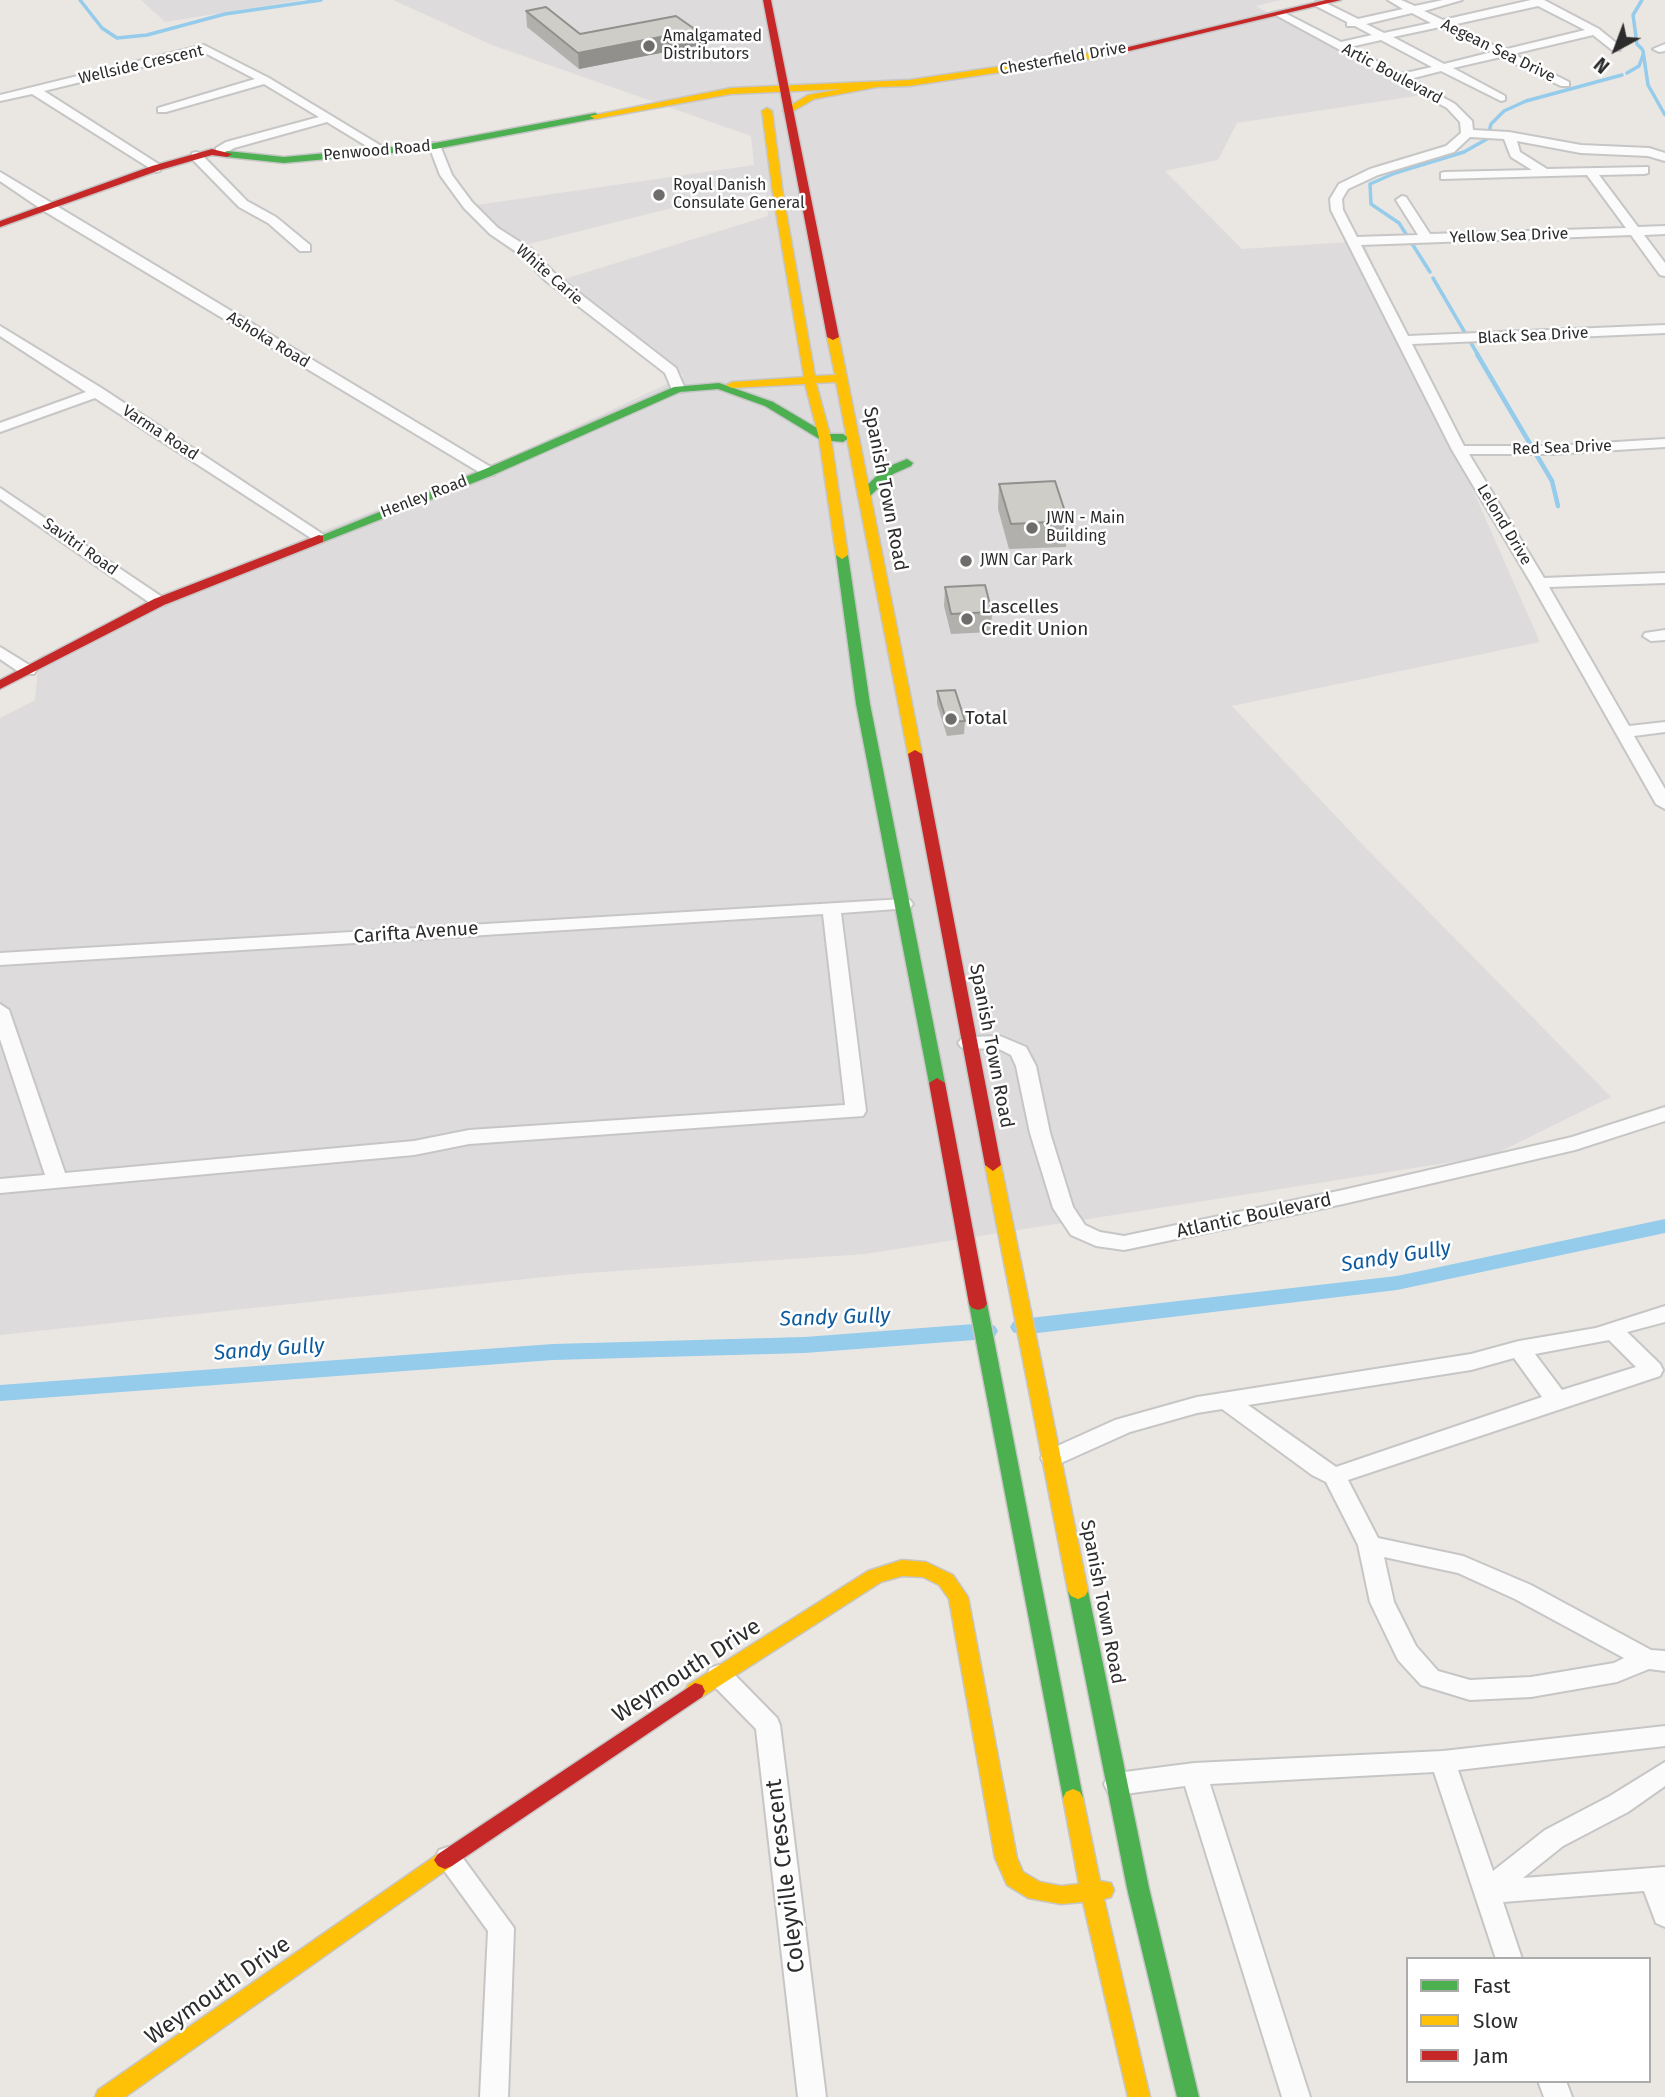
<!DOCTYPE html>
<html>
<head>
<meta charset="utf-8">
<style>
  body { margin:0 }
  #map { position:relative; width:1665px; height:2097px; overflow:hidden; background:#eae7e2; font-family:"Fira Sans",sans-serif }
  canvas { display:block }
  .legend { position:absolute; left:1406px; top:1957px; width:245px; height:126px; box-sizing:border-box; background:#fff; border:2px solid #ababab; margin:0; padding:9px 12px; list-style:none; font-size:21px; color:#2c2c2c }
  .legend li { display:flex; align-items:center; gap:14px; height:35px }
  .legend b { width:35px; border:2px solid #ababab }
  .north { position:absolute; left:1581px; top:14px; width:70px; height:70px; -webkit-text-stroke:5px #fff; paint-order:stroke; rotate:221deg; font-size:19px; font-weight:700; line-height:28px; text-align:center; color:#2c2c2c }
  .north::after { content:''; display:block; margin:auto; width:24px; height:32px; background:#2c2c2c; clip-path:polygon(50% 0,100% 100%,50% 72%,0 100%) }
</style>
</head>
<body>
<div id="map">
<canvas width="1665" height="2097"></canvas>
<ul class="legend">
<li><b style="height:9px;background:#4caf50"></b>Fast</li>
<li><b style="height:9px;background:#ffc107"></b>Slow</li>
<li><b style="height:9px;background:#c62828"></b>Jam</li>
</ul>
<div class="north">N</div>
</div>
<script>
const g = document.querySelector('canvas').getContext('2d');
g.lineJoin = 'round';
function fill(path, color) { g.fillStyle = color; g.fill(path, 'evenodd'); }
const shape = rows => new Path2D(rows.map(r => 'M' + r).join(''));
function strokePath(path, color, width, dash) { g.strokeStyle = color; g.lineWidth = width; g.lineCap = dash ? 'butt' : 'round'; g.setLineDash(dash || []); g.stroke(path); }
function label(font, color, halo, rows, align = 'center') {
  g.font = font + ' "Fira Sans",sans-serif'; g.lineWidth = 5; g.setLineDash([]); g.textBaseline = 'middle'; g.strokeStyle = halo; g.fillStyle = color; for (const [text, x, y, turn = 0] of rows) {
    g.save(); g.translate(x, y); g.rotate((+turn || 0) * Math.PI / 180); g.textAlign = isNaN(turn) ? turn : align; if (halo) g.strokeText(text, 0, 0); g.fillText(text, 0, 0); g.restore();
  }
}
const industrial = shape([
  [141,0,302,0,165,22],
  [393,0,1281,0,1256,6,1423,95,1237,123,1218,160,1165,171,1242,249,1363,241,1540,642,1232,706,1364,846,1611,1097,1491,1156,865,1254,573,1274,0,1335,0,718,35,700,39,657,300,540,510,457,684,376,558,281,768,216,766,194,696,202,517,247,476,205,754,165,751,136,492,45]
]);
const streamFar1 = shape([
  [80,0,102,28,117,38,147,35,225,14,321,0],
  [1642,0,1633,15,1637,44,1642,49],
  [1643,51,1648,85,1665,115],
  [1627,73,1639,66,1643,55],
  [1430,272,1399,223,1371,204,1370,184,1395,173,1464,152,1487,139,1491,124,1504,111,1526,101,1622,75],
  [1433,278,1478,355]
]);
const stream = shape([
  [1477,354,1552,481,1558,506]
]);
const canal = shape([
  [1665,1219,1665,1233,1397,1290,1021,1335,1013,1332,1010,1327,1013,1322,1021,1319,1397,1276,1665,1219],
  [987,1323,995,1326,998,1331,995,1336,987,1339,805,1353,553,1360,0,1401,0,1385,553,1344,805,1337,987,1323]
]);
const street = shape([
  [1388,0,1401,0,1415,6,1443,0,1462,0,1424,11,1443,20,1531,0,1544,0,1599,29,1620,46,1620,50,1612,50,1593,35,1513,54,1569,82,1569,86,1561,86,1501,57,1453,68,1505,96,1505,100,1501,101,1441,71,1410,79,1455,104,1472,121,1473,130,1509,132,1581,145,1649,148,1665,153,1665,161,1648,156,1581,153,1517,141,1520,152,1547,169,1648,167,1648,173,1644,174,1599,175,1638,227,1665,226,1665,234,1644,235,1665,263,1665,276,1660,275,1631,235,1361,245,1408,336,1665,325,1665,333,1412,344,1464,446,1552,446,1665,439,1665,447,1552,454,1469,454,1544,578,1665,573,1665,583,1549,587,1629,726,1665,722,1665,732,1634,736,1665,789,1665,809,1656,804,1531,583,1452,450,1331,210,1330,199,1339,184,1370,169,1446,146,1461,133,1460,122,1447,108,1272,13,1281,11,1341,42,1372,35,1355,26,1347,26,1347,22,1316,6,1316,2,1324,2,1358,19,1403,9,1388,0],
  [1538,6,1585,30,1503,50,1452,25,1538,6],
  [1412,13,1431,23,1384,33,1366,24,1412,13],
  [1440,27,1492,52,1444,64,1393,37,1440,27],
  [1381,40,1432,67,1401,74,1350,47,1381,40],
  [1470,137,1504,139,1511,157,1532,170,1445,172,1441,173,1441,179,1587,175,1626,228,1430,234,1406,197,1402,196,1396,200,1418,235,1357,237,1343,210,1342,199,1348,189,1378,175,1454,152,1470,137],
  [1665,44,1665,51,1659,52,1653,49,1665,44],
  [204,45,269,78,388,150,378,153,327,122,234,148,224,154,216,154,216,148,226,142,319,117,264,84,166,112,158,112,158,108,255,79,203,52,44,91,160,165,160,171,156,172,32,94,0,101,0,95,204,45],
  [431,143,439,143,452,175,472,202,498,228,531,249,556,275,676,368,685,389,683,392,673,392,665,373,546,281,521,255,490,234,464,208,440,175,429,146,431,143],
  [196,152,200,153,247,201,276,217,310,245,310,251,300,251,268,223,239,207,192,159,192,153,196,152],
  [0,172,494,469,496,472,494,475,484,475,44,211,0,181,0,172],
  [0,326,103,389,327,537,319,542,314,540,95,398,0,432,0,423,86,392,0,336,0,326],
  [0,488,165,599,167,602,165,605,153,605,0,499,0,488],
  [1665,630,1665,640,1651,641,1643,636,1645,633,1665,630],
  [0,647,34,668,36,671,34,674,22,674,0,659,0,647],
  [904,899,910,900,913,904,910,908,841,913,866,1111,863,1116,469,1144,414,1155,0,1193,0,1179,45,1175,0,1039,0,1004,9,1010,65,1173,414,1141,469,1130,845,1105,823,914,0,965,0,953,904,899],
  [1000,1036,1026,1047,1036,1066,1050,1133,1073,1207,1085,1225,1100,1232,1124,1236,1343,1190,1572,1137,1665,1107,1665,1121,1575,1150,1343,1204,1124,1250,1096,1246,1071,1235,1053,1208,1030,1133,1016,1066,1011,1055,997,1048,968,1049,961,1047,958,1043,961,1039,968,1037,1000,1036],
  [1665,1306,1665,1322,1627,1332,1660,1364,1663,1370,1660,1376,1348,1480,1378,1538,1463,1556,1531,1585,1651,1650,1665,1651,1665,1671,1649,1669,1617,1682,1531,1697,1470,1700,1421,1685,1398,1660,1370,1602,1358,1545,1326,1482,1312,1475,1222,1409,1197,1413,1130,1432,1052,1467,1044,1464,1041,1458,1044,1452,1115,1420,1197,1397,1471,1354,1519,1341,1596,1328,1665,1306],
  [1609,1340,1636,1367,1562,1390,1535,1354,1609,1340],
  [1514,1358,1542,1397,1336,1467,1248,1405,1471,1370,1514,1358],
  [1384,1557,1458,1573,1515,1599,1624,1658,1614,1663,1531,1677,1470,1680,1438,1671,1416,1646,1394,1602,1384,1557],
  [719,1665,728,1668,777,1718,780,1725,826,2097,798,2097,756,1729,710,1682,707,1675,710,1668,719,1665],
  [1665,1726,1665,1746,1458,1770,1493,1871,1545,1830,1610,1796,1665,1762,1665,1786,1628,1812,1563,1846,1523,1878,1665,1867,1665,1927,1656,1923,1644,1891,1503,1902,1522,1959,1496,1959,1434,1772,1210,1784,1310,2097,1282,2097,1185,1786,1117,1795,1108,1792,1104,1784,1108,1776,1117,1773,1194,1763,1443,1751,1665,1726],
  [448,1847,457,1850,514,1928,508,2097,480,2097,488,1931,435,1858,439,1850,448,1847],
  [1538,2081,1566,2081,1572,2097,1544,2097,1538,2081]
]);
const fast = shape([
  [595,113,600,116,598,118,435,149,284,163,227,157,222,154,227,151,284,157,435,143,595,113],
  [719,383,773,402,827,434,843,434,849,438,843,442,821,440,765,406,718,389,680,392,493,475,323,542,315,542,313,539,485,469,674,387,719,383],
  [907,459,913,463,911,466,893,474,868,498,860,498,860,492,885,468,907,459],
  [842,551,848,555,870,704,945,1083,937,1088,929,1083,856,704,836,555,842,551],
  [978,1298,984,1300,987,1304,1083,1798,1080,1804,1073,1807,1066,1804,1063,1798,969,1304,972,1300,978,1298],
  [1078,1583,1085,1586,1088,1591,1149,1888,1199,2097,1177,2097,1127,1888,1068,1591,1071,1586,1078,1583]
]);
const slow = shape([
  [1104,51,1109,54,1107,56,909,86,877,87,814,99,788,114,783,111,785,109,808,95,841,89,731,94,595,119,590,116,731,88,909,80,1104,51],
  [767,108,772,111,783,194,815,376,835,375,827,337,833,334,839,337,922,754,915,758,908,754,836,382,816,383,831,438,848,555,842,559,836,555,819,438,805,384,732,388,726,385,732,382,804,377,773,194,762,111,767,108],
  [993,1159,1001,1165,1088,1591,1085,1596,1078,1599,1071,1596,1068,1591,985,1165,993,1159],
  [902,1560,926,1562,953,1575,968,1597,1017,1858,1023,1872,1040,1882,1061,1886,1079,1884,1063,1798,1066,1792,1073,1789,1080,1792,1083,1798,1100,1881,1111,1883,1114,1890,1111,1897,1104,1899,1150,2097,1128,2097,1083,1902,1061,1904,1028,1898,1007,1885,995,1858,949,1599,939,1585,923,1577,902,1576,881,1582,702,1697,695,1699,688,1697,685,1691,688,1685,868,1571,902,1560],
  [445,1851,452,1854,456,1860,452,1866,125,2097,95,2097,98,2090,438,1854,445,1851]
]);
const jam = shape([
  [763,0,771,0,839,337,833,340,827,337,763,0],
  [1326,0,1341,0,1104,57,1099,54,1326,0],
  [212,149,232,154,227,157,212,155,160,170,0,227,0,221,152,166,212,149],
  [319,535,323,536,323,542,164,605,0,689,0,680,154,599,319,535],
  [915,750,922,754,1001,1165,993,1171,985,1165,908,754,915,750],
  [937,1078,945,1083,987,1304,984,1308,978,1310,972,1308,969,1304,929,1083,937,1078],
  [695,1683,702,1685,705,1691,702,1697,452,1866,445,1869,438,1866,434,1860,438,1854,695,1683]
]);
const wall = shape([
  [526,11,580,34,696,30,696,46,579,69,527,27],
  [999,484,1068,521,1066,547,1009,549,998,509],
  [945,587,992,612,991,632,951,634,944,606],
  [937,691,965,721,964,734,947,736,937,704]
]);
const shadedWall = shape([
  [696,30,696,46,579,69,578,53]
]);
const building = shape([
  [546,7,580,34,676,16,696,30,578,53,526,11,546,7],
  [1055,481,1068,521,1011,524,999,484,1055,481],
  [985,585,992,612,951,614,945,587,985,585],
  [955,690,965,721,947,722,937,691,955,690]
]);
const markers = [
  [649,46,7,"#6e6d6c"],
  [659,195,7,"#6e6d6c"],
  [1032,528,7,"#6e6d6c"],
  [966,561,7,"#6e6d6c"],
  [967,619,7,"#6e6d6c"],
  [951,719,7,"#6e6d6c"]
];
const farPoinames = [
  ["Amalgamated",663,37],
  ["Distributors",663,55],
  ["Royal Danish",673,186],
  ["Consulate General",673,204],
  ["JWN - Main",1046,519],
  ["Building",1046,537],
  ["JWN Car Park",980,561]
];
const farStreetnames = [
  ["Aegean Sea Drive",1498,51,26],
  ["Chesterfield Drive",1063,59,-10],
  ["Wellside Crescent",141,65,-13],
  ["Artic Boulevard",1392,74,28],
  ["Penwood Road",377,151,-5],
  ["Yellow Sea Drive",1509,236,-2],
  ["White Carie",549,275,41],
  ["Black Sea Drive",1533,336,-3],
  ["Ashoka Road",268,340,31],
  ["Varma Road",160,433,33],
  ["Red Sea Drive",1562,448,-2],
  ["Henley Road",424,497,-21],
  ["Lelond Drive",1504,525,59],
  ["Savitri Road",80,547,35]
];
const streetNames = [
  ["Spanish Town Road",885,489,79],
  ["Carifta Avenue",416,933,-4],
  ["Spanish Town Road",991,1046,79],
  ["Atlantic Boulevard",1254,1216,-12],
  ["Spanish Town Road",1102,1602,79]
];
const poiNames = [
  ["Lascelles",981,608],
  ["Credit Union",981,630],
  ["Total",965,719]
];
const waterNames = [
  ["Sandy Gully",1396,1257,-9],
  ["Sandy Gully",835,1318,-2],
  ["Sandy Gully",269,1350,-4]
];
const nearStreetnames = [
  ["Weymouth Drive",687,1671,-33],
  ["Coleyville Crescent",786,1876,-97],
  ["Weymouth Drive",218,1991,-35]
];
fill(industrial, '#dedbdd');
strokePath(streamFar1, '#95cbeb', 3.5);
strokePath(stream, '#95cbeb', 4.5);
fill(canal, '#95cbeb');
strokePath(street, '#c7c6c7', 4);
strokePath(fast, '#c7c6c7', 3);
strokePath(slow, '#c7c6c7', 3);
strokePath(jam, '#c7c6c7', 3);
fill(street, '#fcfbfb');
fill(fast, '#4caf50');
fill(slow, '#ffc107');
fill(jam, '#c62828');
fill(wall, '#b2b0ac');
fill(shadedWall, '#91908c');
fill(building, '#cfcdc8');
strokePath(building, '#91908c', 2);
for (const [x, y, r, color] of markers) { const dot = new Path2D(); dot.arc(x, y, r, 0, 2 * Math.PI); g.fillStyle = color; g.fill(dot); strokePath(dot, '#fff', 2.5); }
label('16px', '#2c2c2c', '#fff', farPoinames, 'left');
label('16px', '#2c2c2c', '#fff', farStreetnames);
label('19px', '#2c2c2c', '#fff', streetNames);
label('19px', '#2c2c2c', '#fff', poiNames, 'left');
label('italic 21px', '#0d5b9e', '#fff', waterNames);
label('23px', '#2c2c2c', '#fff', nearStreetnames);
</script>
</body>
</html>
